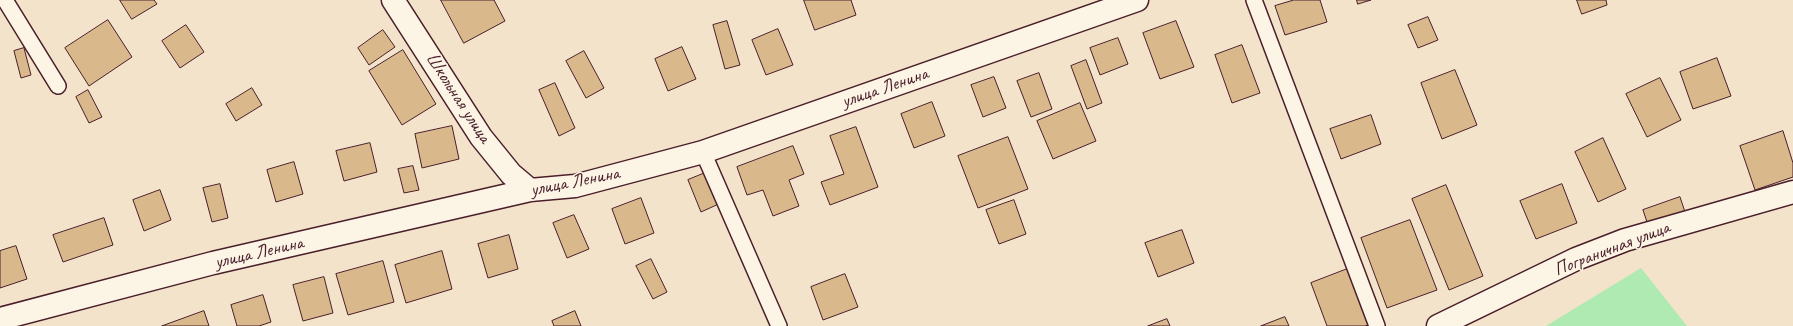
<!DOCTYPE html>
<meta charset="utf-8">
<style>
body{margin:0}
canvas{display:block;background:#f2e3ca}
</style>
<canvas width="1793" height="326"></canvas>
<script>
const ctx = document.querySelector('canvas').getContext('2d');
ctx.lineJoin = 'round';
function fill(path, color) {
  ctx.fillStyle = color;
  ctx.fill(path, 'evenodd');
}
function trace(path, color, width, dash) {
  ctx.strokeStyle = color;
  ctx.lineWidth = width;
  ctx.lineCap = dash ? 'butt' : 'round';
  ctx.setLineDash(dash || []);
  ctx.stroke(path);
}
function label(font, color, halo, rows, align = 'center') {
  ctx.font = font + ' Caveat,sans-serif';
  ctx.lineWidth = 3;
  ctx.setLineDash([]);
  ctx.textBaseline = 'middle';
  ctx.strokeStyle = halo;
  ctx.fillStyle = color;
  for (const [text, x, y, turn = 0] of rows) {
    ctx.save();
    ctx.translate(x, y);
    ctx.rotate((+turn || 0) * Math.PI / 180);
    ctx.textAlign = isNaN(turn) ? turn : align;
    if (halo) ctx.strokeText(text, 0, 0);
    ctx.fillText(text, 0, 0);
    ctx.restore();
  }
}
const green = new Path2D(`
 M1641,268l46,58h-141z`);
const building = new Path2D(`
 M120,0h34l3,4 -25,15z
 M441,0h53l11,21 -41,22z
 M804,0h47l5,15 -41,15z
 M1294,0h26l7,22 -42,13 -10,-29z
 M1357,0h14l-13,4z
 M1577,0h29l1,5 -25,9z
 M1428,17l10,23 -20,8 -10,-23z
 M108,20l24,37 -43,29 -24,-38z
 M727,21l13,44 -15,4 -12,-44z
 M1176,21l18,46 -34,12 -17,-46z
 M186,25l18,27 -24,16 -18,-27z
 M778,29l15,36 -27,10 -14,-35z
 M383,30l12,17 -26,18 -11,-17z
 M1118,38l10,26 -28,11 -10,-27z
 M1242,45l18,48 -28,10 -17,-48z
 M682,47l14,32 -28,12 -13,-32z
 M24,48l7,27 -10,3 -7,-27z
 M403,50l33,54 -34,21 -33,-54z
 M584,51l20,37 -18,10 -20,-37z
 M1717,58l14,38 -38,13 -13,-37z
 M1086,60l16,43 -15,6 -16,-43z
 M1455,70l22,55 -35,14 -21,-56z
 M1039,73l13,36 -21,8 -14,-36z
 M994,77l12,31 -23,9 -12,-32z
 M1660,78l21,42 -34,17 -21,-43z
 M555,83l20,45 -16,8 -20,-46z
 M252,88l10,17 -26,16 -10,-17z
 M88,90l14,27 -13,6 -13,-26z
 M932,102l13,34 -31,12 -13,-34z
 M1080,103l16,38 -43,18 -16,-38z
 M1371,115l10,29 -40,15 -11,-30z
 M452,126l7,33 -37,9 -7,-34z
 M856,127l22,60 -48,18 -9,-23 23,-8 -14,-38z
 M1783,131l10,32v14l-38,13 -15,-44z
 M1008,137l20,52 -50,19 -20,-52z
 M1603,138l23,51 -28,13 -23,-50z
 M370,143l7,29 -33,9 -8,-30z
 M793,146l11,28 -15,6 10,26 -26,10 -10,-26 -16,5 -10,-28z
 M294,162l9,32 -27,8 -9,-32z
 M413,166l6,24 -15,3 -6,-24z
 M710,171l13,31 -22,10 -13,-32z
 M220,184l8,34 -16,4 -9,-34z
 M1562,184l15,39 -41,16 -16,-38z
 M1446,185l37,91 -34,14 -37,-91z
 M160,190l11,30 -27,11 -11,-31z
 M1680,197l5,15 -37,13 -5,-15z
 M641,198l13,35 -29,11 -13,-35z
 M1014,200l12,34 -27,10 -13,-34z
 M574,215l15,34 -22,9 -14,-35z
 M104,218l9,27 -50,17 -10,-27z
 M1410,220l27,70 -50,18 -26,-70z
 M1182,230l12,33 -36,14 -13,-34z
 M509,235l9,34 -30,9 -10,-34z
 M16,246l11,33 -27,9v-37z
 M442,251l10,38 -46,14 -11,-38z
 M651,259l16,33 -14,7 -17,-33z
 M383,261l11,41 -46,13 -12,-41z
 M1350,268l21,56 -6,2h-38l-16,-43z
 M845,274l13,33 -35,13 -12,-33z
 M324,277l9,36 -30,8 -10,-36z
 M263,295l8,27 -12,4h-22l-6,-21z
 M204,311l5,15h-47z
 M575,311l6,15h-27l-2,-5z
 M1285,317l4,9h-28z
 M1167,319l3,7h-22z`);
const service = new Path2D(`
 M5,0l53,86
 M1254,0l123,326
 M703,152l76,174`);
const minor = new Path2D(`
 M393,0l88,137 30,37 19,16
 M0,319l213,-56 317,-73 45,-4 128,-34 434,-152
 M1438,326l138,-67 49,-19 168,-48`);
const streetNames = [
 ["улица Ленина",885,88,-19],
 ["Школьная улица",458,98,57],
 ["улица Ленина",575,182,-11],
 ["Пограничная улица",1612,249,-21],
 ["улица Ленина",259,253,-13]
];
fill(green, '#aeeab1');
fill(building, '#d9b88c');
trace(building, '#4a1f2b', 1);
trace(service, '#4a1f2b', 18);
trace(minor, '#4a1f2b', 25);
trace(service, '#fcf5e5', 15);
trace(minor, '#fcf5e5', 22);
label('19px', '#4a1f2b', '#fcf5e5', streetNames);
</script>
